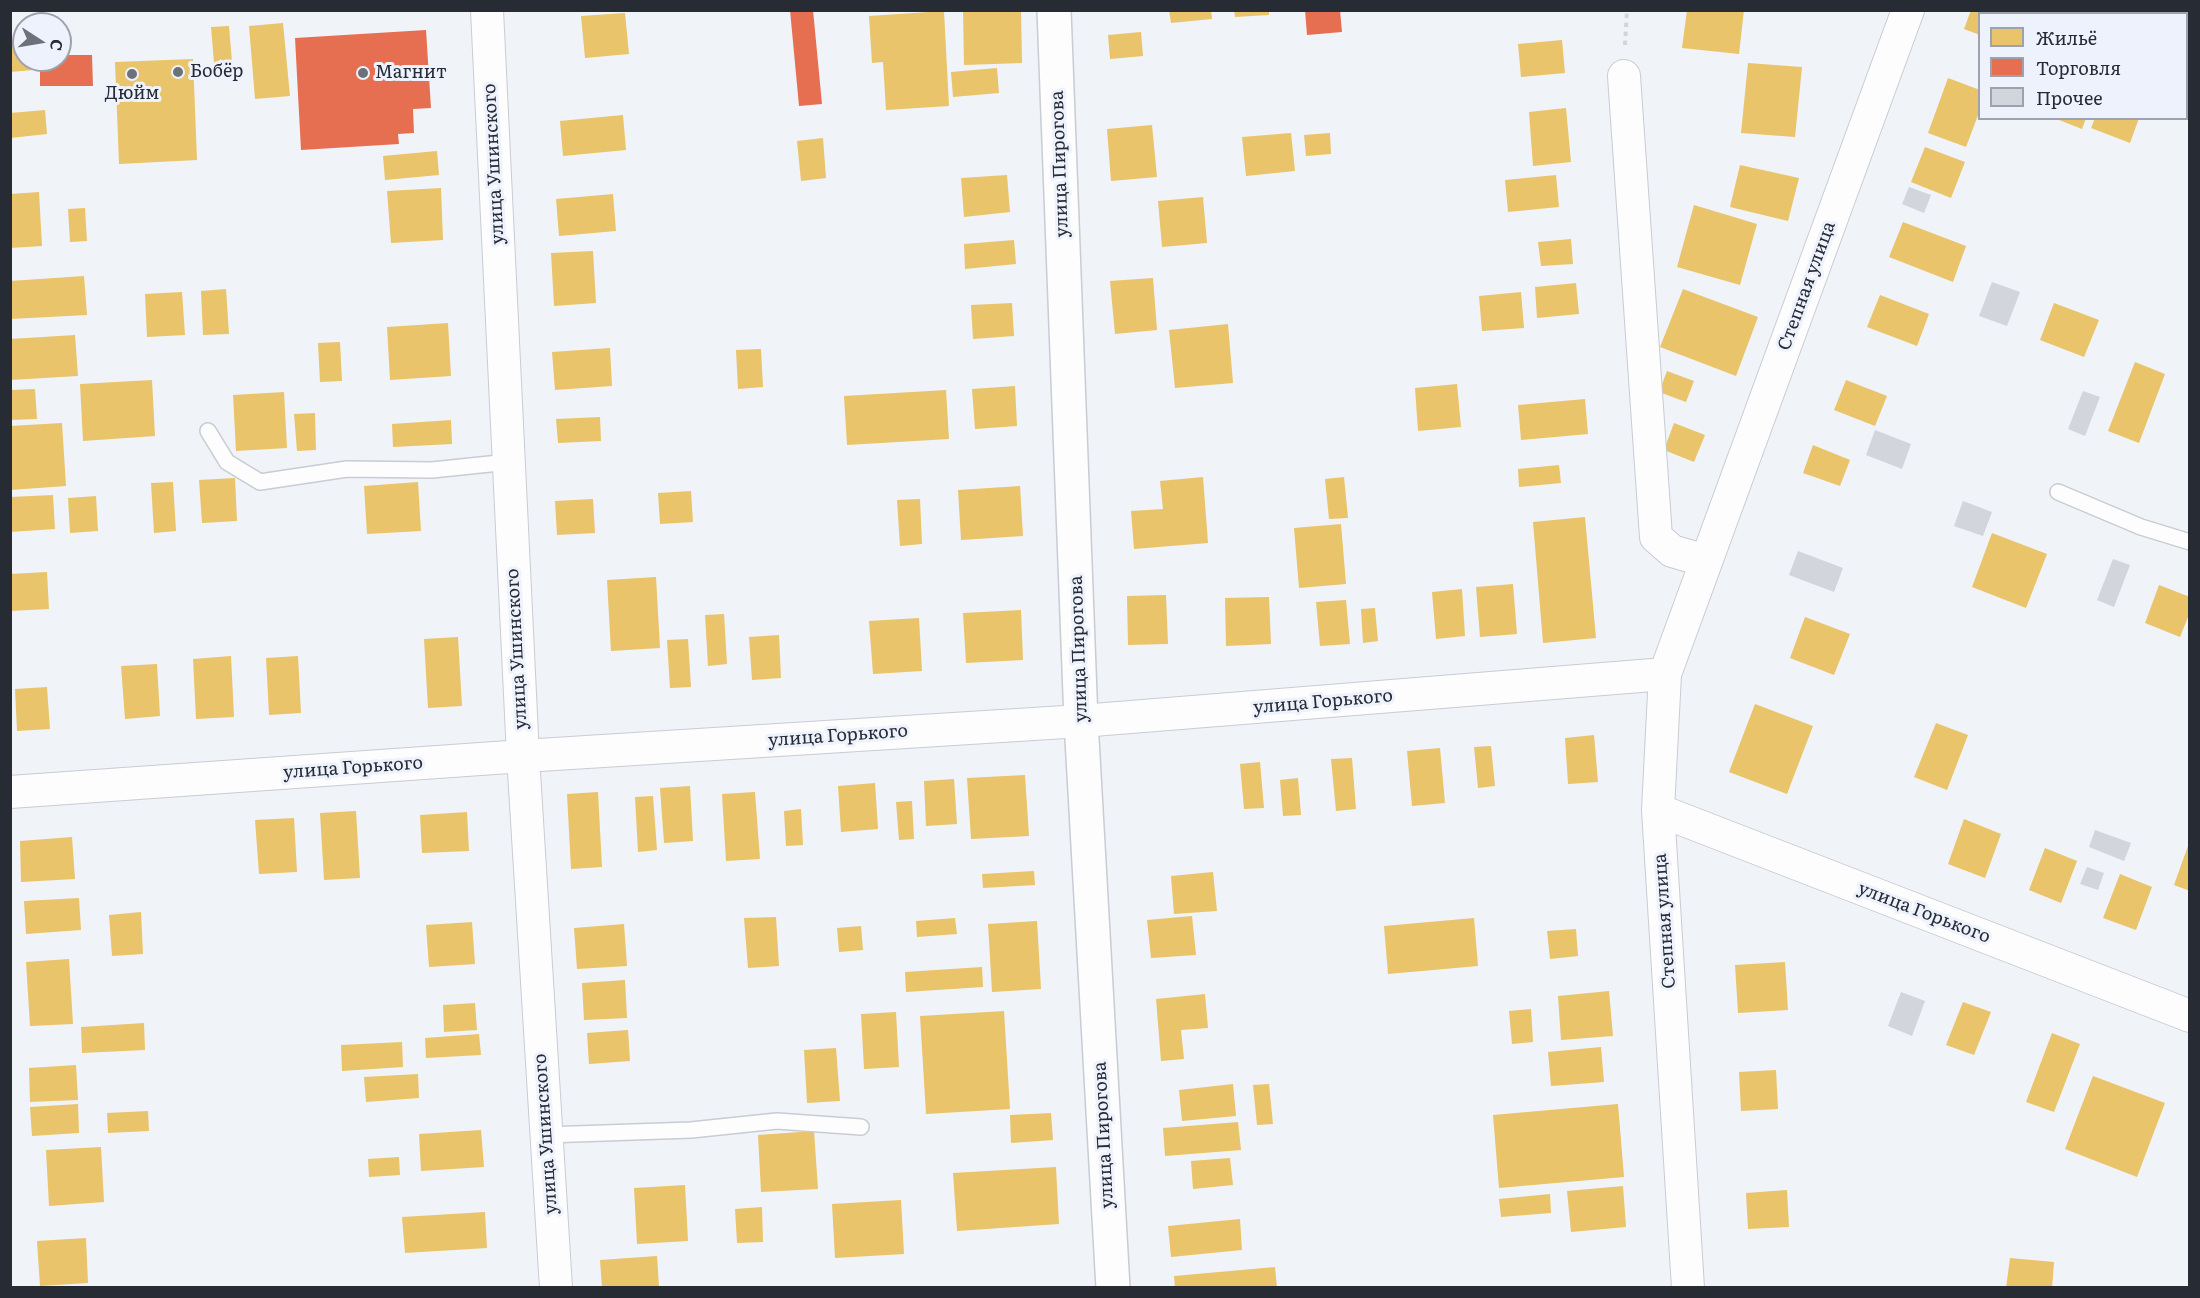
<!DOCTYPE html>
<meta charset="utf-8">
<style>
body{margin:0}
#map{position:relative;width:2200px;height:1298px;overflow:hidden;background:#f0f3f8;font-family:Literata,serif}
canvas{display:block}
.frame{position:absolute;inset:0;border:12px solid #262b34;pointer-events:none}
.legend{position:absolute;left:1978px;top:12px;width:210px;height:108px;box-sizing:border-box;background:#edf2fc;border:2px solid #9da2ac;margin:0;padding:8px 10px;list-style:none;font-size:18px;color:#262b34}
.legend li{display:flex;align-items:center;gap:12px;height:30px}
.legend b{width:30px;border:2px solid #9da2ac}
.north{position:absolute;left:12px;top:12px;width:60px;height:60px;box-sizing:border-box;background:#edf2fc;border:2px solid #9da2ac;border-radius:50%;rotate:102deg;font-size:16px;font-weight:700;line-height:24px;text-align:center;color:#262b34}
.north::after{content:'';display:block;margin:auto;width:21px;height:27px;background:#6d7179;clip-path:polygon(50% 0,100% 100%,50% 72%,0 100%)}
</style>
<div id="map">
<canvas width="2200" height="1298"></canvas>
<div class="frame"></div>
<ul class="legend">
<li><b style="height:16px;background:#e9c46a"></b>Жильё</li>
<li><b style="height:16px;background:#e76f51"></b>Торговля</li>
<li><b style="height:16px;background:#d2d5dc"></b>Прочее</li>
</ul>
<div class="north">С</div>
</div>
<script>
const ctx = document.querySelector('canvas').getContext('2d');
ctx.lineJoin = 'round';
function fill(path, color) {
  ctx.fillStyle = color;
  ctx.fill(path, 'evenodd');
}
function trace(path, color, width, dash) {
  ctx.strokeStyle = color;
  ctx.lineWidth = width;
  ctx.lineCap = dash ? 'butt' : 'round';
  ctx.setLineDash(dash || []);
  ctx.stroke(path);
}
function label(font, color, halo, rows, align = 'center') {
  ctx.font = font + ' Literata,serif';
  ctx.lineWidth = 6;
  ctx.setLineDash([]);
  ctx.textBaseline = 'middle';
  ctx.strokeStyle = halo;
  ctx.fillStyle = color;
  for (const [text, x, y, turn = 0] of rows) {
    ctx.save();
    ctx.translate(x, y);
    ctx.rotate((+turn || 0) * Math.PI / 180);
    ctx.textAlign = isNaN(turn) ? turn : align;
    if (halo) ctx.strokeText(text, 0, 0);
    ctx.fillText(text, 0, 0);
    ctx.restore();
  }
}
const homes = new Path2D(`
 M963,10h58l1,53 -58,2z
 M1169,10h42l1,9 -41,4z
 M1234,10h35v5l-34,2z
 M1687,10h57l-5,44 -57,-6z
 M1971,10h47l-1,4h-37v21l-16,-6z
 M944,11l5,95 -63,4 -3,-48 -11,1 -3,-47z
 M625,13l4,41 -44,4 -4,-42z
 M283,23l7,73 -35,3 -6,-73z
 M229,26l3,36 -18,1 -3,-36z
 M1141,32l2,24 -33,3 -2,-24z
 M24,38v22h9l1,10 -24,2v-33z
 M1562,40l3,33 -44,4 -3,-33z
 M193,59l4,101 -78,4 -4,-102z
 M1748,63l54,4 -7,70 -54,-4z
 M997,68l2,25 -46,4 -2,-25z
 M1948,78l32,12v20l-14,37 -38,-14z
 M1566,108l5,54 -38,4 -4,-54z
 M45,110l2,24 -37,4v-25z
 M623,115l3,35 -63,6 -3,-35z
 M2054,118h32l-4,11z
 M2095,118h44l-9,25 -39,-15z
 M1152,125l5,52 -46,4 -4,-52z
 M1291,133l4,38 -49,5 -4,-39z
 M1330,133l1,21 -25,2 -2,-21z
 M823,138l3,40 -25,3 -4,-40z
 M1925,147l40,15 -14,36 -40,-16z
 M437,151l2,24 -54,5 -2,-24z
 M1740,165l59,13 -11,43 -58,-14z
 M1007,175l3,37 -46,5 -3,-39z
 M1556,175l3,32 -51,5 -3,-32z
 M441,188l2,52 -52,3 -4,-52z
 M39,192l3,54 -32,2v-54z
 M613,194l3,37 -57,5 -3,-37z
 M1203,197l4,46 -45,4 -4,-46z
 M1694,205l63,19 -17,61 -63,-18z
 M85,208l2,33 -17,1 -2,-33z
 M1903,222l63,24 -13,36 -64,-25z
 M1571,239l2,25 -32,2 -3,-24z
 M1014,240l2,24 -51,5 -1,-25z
 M593,251l3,52 -42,3 -3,-53z
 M84,276l3,39 -77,4v-38z
 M1153,278l4,52 -42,4 -5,-53z
 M1576,283l3,31 -42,4 -2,-31z
 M226,289l3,45 -26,1 -2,-44z
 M1683,289l75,28 -22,59 -76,-29z
 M182,292l3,43 -38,2 -2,-43z
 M1521,292l3,36 -42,3 -3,-35z
 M1880,295l49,19 -12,32 -50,-19z
 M1012,303l2,33 -41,3 -2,-34z
 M2054,303l45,17 -15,37 -44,-17z
 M448,323l3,53 -61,4 -3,-53z
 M1228,324l5,59 -58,5 -6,-58z
 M75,335l3,41 -68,4v-41z
 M340,342l2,39 -22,1 -2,-39z
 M610,348l2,38 -57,4 -3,-38z
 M761,349l2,38 -25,2 -2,-39z
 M2135,362l30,12 -26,69 -31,-12z
 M1667,371l27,10 -8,21 -27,-10z
 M152,380l3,56 -72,5 -3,-57z
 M1846,380l41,16 -12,30 -41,-16z
 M1457,384l4,43 -43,4 -3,-43z
 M1015,386l2,40 -42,3 -3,-40z
 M35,389l2,30 -27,1v-30z
 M946,390l3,49 -102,6 -3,-49z
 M284,392l3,56 -51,3 -3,-56z
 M1585,399l3,35 -67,6 -3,-35z
 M315,413l1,37 -19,1 -3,-37z
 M600,417l1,24 -43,2 -2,-24z
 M451,420l1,24 -59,3 -1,-23z
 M62,423l4,63 -56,4v-64z
 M1674,423l31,12 -11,27 -30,-12z
 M1813,445l37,15 -10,26 -37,-13z
 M1559,465l2,18 -42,4 -1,-18z
 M1203,477l5,66 -74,6 -3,-38 32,-2 -3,-28z
 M1344,477l4,41 -19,1 -4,-40z
 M235,478l2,43 -35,2 -3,-43z
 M173,482l3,49 -22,2 -3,-50z
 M418,482l3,49 -54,3 -3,-48z
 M1020,486l3,50 -62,4 -3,-50z
 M691,491l2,31 -33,2 -2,-31z
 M53,495l2,34 -45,3v-35z
 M96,496l2,35 -28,2 -2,-35z
 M593,499l2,34 -38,2 -2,-34z
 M920,499l2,45 -22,2 -3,-46z
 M1585,517l11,121 -53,5 -10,-121z
 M1341,524l5,60 -47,4 -5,-60z
 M1992,533l55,21 -21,54 -54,-21z
 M47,572l2,37 -39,2v-37z
 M656,577l4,71 -49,3 -4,-71z
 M1513,584l4,50 -37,3 -4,-50z
 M2159,585l31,12v15l-10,25 -35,-14z
 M1462,589l3,47 -29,3 -4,-47z
 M1166,595l2,49 -40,1 -1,-49z
 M1269,597l2,47 -45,2 -1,-48z
 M1346,600l4,44 -30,2 -4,-44z
 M1375,608l3,33 -15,2 -2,-34z
 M1021,610l2,50 -57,3 -3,-50z
 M724,614l3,50 -19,2 -3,-51z
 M1805,617l45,17 -16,41 -44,-17z
 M919,618l3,53 -49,3 -4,-53z
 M779,635l2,43 -29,2 -3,-43z
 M458,637l4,69 -34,2 -4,-69z
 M688,639l3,48 -21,1 -3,-48z
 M231,656l3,61 -38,2 -3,-60z
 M298,656l3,57 -32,2 -3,-57z
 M157,664l3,52 -35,3 -4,-53z
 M47,687l3,42 -33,2 -2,-42z
 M1755,704l58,22 -26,68 -58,-22z
 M1936,723l32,12 -21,55 -33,-13z
 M1594,735l4,47 -30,2 -3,-46z
 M1491,746l4,40 -17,2 -4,-41z
 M1440,748l5,55 -33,3 -5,-55z
 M1352,758l4,51 -20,2 -5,-52z
 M1260,762l4,46 -20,1 -4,-45z
 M1025,775l4,61 -58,3 -4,-61z
 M1298,778l3,37 -18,1 -3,-36z
 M954,779l3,45 -31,2 -2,-45z
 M875,783l3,46 -37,3 -3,-46z
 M690,786l3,55 -29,2 -4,-55z
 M598,792l4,75 -31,2 -4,-75z
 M755,792l5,67 -34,2 -4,-67z
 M653,796l4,54 -19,2 -3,-55z
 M912,801l2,38 -15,1 -3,-38z
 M801,809l2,36 -17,1 -2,-35z
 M356,811l4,67 -36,2 -4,-67z
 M467,812l2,39 -47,2 -2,-38z
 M294,818l3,54 -38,2 -4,-54z
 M1964,819l37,15 -16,44 -37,-14z
 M72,837l3,42 -54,3 -1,-41z
 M2189,843h1v48l-16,-6z
 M2045,848l32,13 -16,42 -32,-13z
 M1034,871l1,14 -52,3 -1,-14z
 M1213,872l4,39 -43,3 -3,-38z
 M2120,874l32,13 -16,43 -33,-12z
 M79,898l2,32 -55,4 -2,-33z
 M141,912l2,42 -31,2 -3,-41z
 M1192,916l4,39 -45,3 -4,-38z
 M776,917l3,49 -31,2 -4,-50z
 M955,918l2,16 -40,3 -1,-16z
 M1474,918l4,48 -90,8 -4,-48z
 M1037,921l4,68 -49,3 -4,-68z
 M472,922l3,42 -46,3 -3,-42z
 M624,924l3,42 -50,3 -3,-41z
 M861,926l2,24 -24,2 -2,-24z
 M1576,929l2,27 -28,3 -3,-28z
 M69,959l4,65 -43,2 -4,-64z
 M1785,962l3,48 -50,3 -3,-48z
 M982,967l1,20 -77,5 -1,-20z
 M625,980l2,38 -43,2 -2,-37z
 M1609,991l4,45 -52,4 -3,-44z
 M1205,994l3,34 -27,2 3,29 -23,2 -5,-62z
 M1963,1002l28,10 -17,43 -28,-10z
 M475,1003l2,27 -33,2 -1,-27z
 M1531,1009l2,33 -21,2 -3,-33z
 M1004,1011l6,98 -84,5 -6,-98z
 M896,1012l3,55 -35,2 -3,-55z
 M144,1023l1,27 -63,3 -1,-26z
 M628,1030l2,31 -41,3 -2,-31z
 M2052,1033l28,11 -26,68 -28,-10z
 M479,1034l2,21 -55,3 -1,-20z
 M402,1042l1,25 -61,4 -1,-26z
 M1601,1047l3,35 -53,4 -3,-34z
 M836,1048l4,53 -33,2 -3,-53z
 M76,1065l2,35 -48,2 -1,-34z
 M1776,1070l2,39 -37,2 -2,-39z
 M418,1074l1,24 -53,4 -2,-25z
 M2093,1076l72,27 -28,74 -72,-28z
 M1233,1084l3,32 -54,5 -3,-31z
 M1269,1084l4,40 -16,1 -4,-40z
 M78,1104l1,29 -47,3 -2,-29z
 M1618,1104l6,73 -125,11 -6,-73z
 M148,1111l1,20 -41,2 -1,-20z
 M1051,1113l2,27 -42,3 -1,-28z
 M1238,1122l3,28 -76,6 -2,-28z
 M481,1130l3,37 -63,4 -2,-37z
 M814,1131l4,58 -57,3 -3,-57z
 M101,1147l3,55 -55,4 -3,-56z
 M399,1157l1,18 -31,2 -1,-18z
 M1230,1158l3,27 -40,4 -2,-28z
 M1056,1167l3,57 -102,7 -4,-58z
 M685,1185l3,56 -51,3 -3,-56z
 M1623,1186l3,41 -55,5 -4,-41z
 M1787,1190l2,37 -41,2 -2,-36z
 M1550,1194l1,19 -50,4 -2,-18z
 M901,1200l3,54 -69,4 -3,-54z
 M762,1207l1,35 -26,1 -2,-34z
 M485,1212l2,36 -82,5 -3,-36z
 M1240,1219l2,31 -71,7 -3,-31z
 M86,1238l2,45 -48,3 -3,-45z
 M657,1256l2,30 -57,2 -2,-28z
 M2010,1258l44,4 -2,26h-46z
 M1275,1267l2,21h-102l-1,-12z`);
const shops = new Path2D(`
 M790,10h23l9,94 -23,2z
 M1305,10h35l2,22 -35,3z
 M426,30l5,78 -18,1 1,24 -16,1 1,10 -98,6 -6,-112z
 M60,55h32l1,31h-53v-26h20z`);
const building = new Path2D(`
 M1909,187l22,8 -7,18 -22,-9z
 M1992,282l28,10 -13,34 -28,-10z
 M2083,391l17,6 -15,39 -17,-7z
 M1875,430l36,14 -9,25 -36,-14z
 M1963,501l29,11 -9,24 -29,-10z
 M1798,551l45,17 -9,24 -45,-17z
 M2113,559l17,6 -16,42 -17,-7z
 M2095,830l36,13 -7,18 -35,-14z
 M2087,867l17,6 -6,17 -18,-6z
 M1901,992l24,9 -13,35 -24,-10z`);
const path = new Path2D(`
 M1625,45l2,-35`);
const service = new Path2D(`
 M208,431l19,31 33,20 87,-13 85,1 77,-8
 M2058,492l83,35 49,15
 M546,1135l145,-5 86,-9 84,6`);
const minor = new Path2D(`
 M487,10l36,746 33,532
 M1624,76l32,461 16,14 34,10
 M10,792l513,-36 558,-35 584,-47
 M1658,810l532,206
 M1688,1288l-30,-478 7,-136 243,-664`);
const tertiary = new Path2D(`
 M1054,10l27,711 32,567`);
const markers = [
 [178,72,6,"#6d7179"],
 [363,73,6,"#6d7179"],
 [132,74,6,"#6d7179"]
];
const poiNames = [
 ["Бобёр",190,72],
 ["Магнит",375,73],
 ["Дюйм",132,94,"center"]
];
const streetNames = [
 ["улица Ушинского",494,164,-93],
 ["улица Пирогова",1060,164,-92],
 ["Степная улица",1807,286,-70],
 ["улица Ушинского",517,649,-93],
 ["улица Пирогова",1079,649,-92],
 ["улица Горького",1323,702,-5],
 ["улица Горького",838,736,-4],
 ["улица Горького",353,768,-4],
 ["улица Горького",1924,913,21],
 ["Степная улица",1665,921,-94],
 ["улица Ушинского",546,1134,-94],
 ["улица Пирогова",1104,1135,-93]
];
fill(homes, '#e9c46a');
fill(shops, '#e76f51');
fill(building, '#d2d5dc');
trace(service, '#c8ccd3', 18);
trace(minor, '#c8ccd3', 34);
trace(tertiary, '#c8ccd3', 36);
trace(path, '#d4d5d7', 4, [4.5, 4.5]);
trace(service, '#fdfdfe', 15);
trace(minor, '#fdfdfe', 32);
trace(tertiary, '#fdfdfe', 33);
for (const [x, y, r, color] of markers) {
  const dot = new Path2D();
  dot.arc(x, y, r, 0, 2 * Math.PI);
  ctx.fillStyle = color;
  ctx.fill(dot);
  trace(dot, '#edf2fc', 2);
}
label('18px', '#262b34', '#edf2fc', poiNames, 'left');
label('18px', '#262b34', '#edf2fc', streetNames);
</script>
